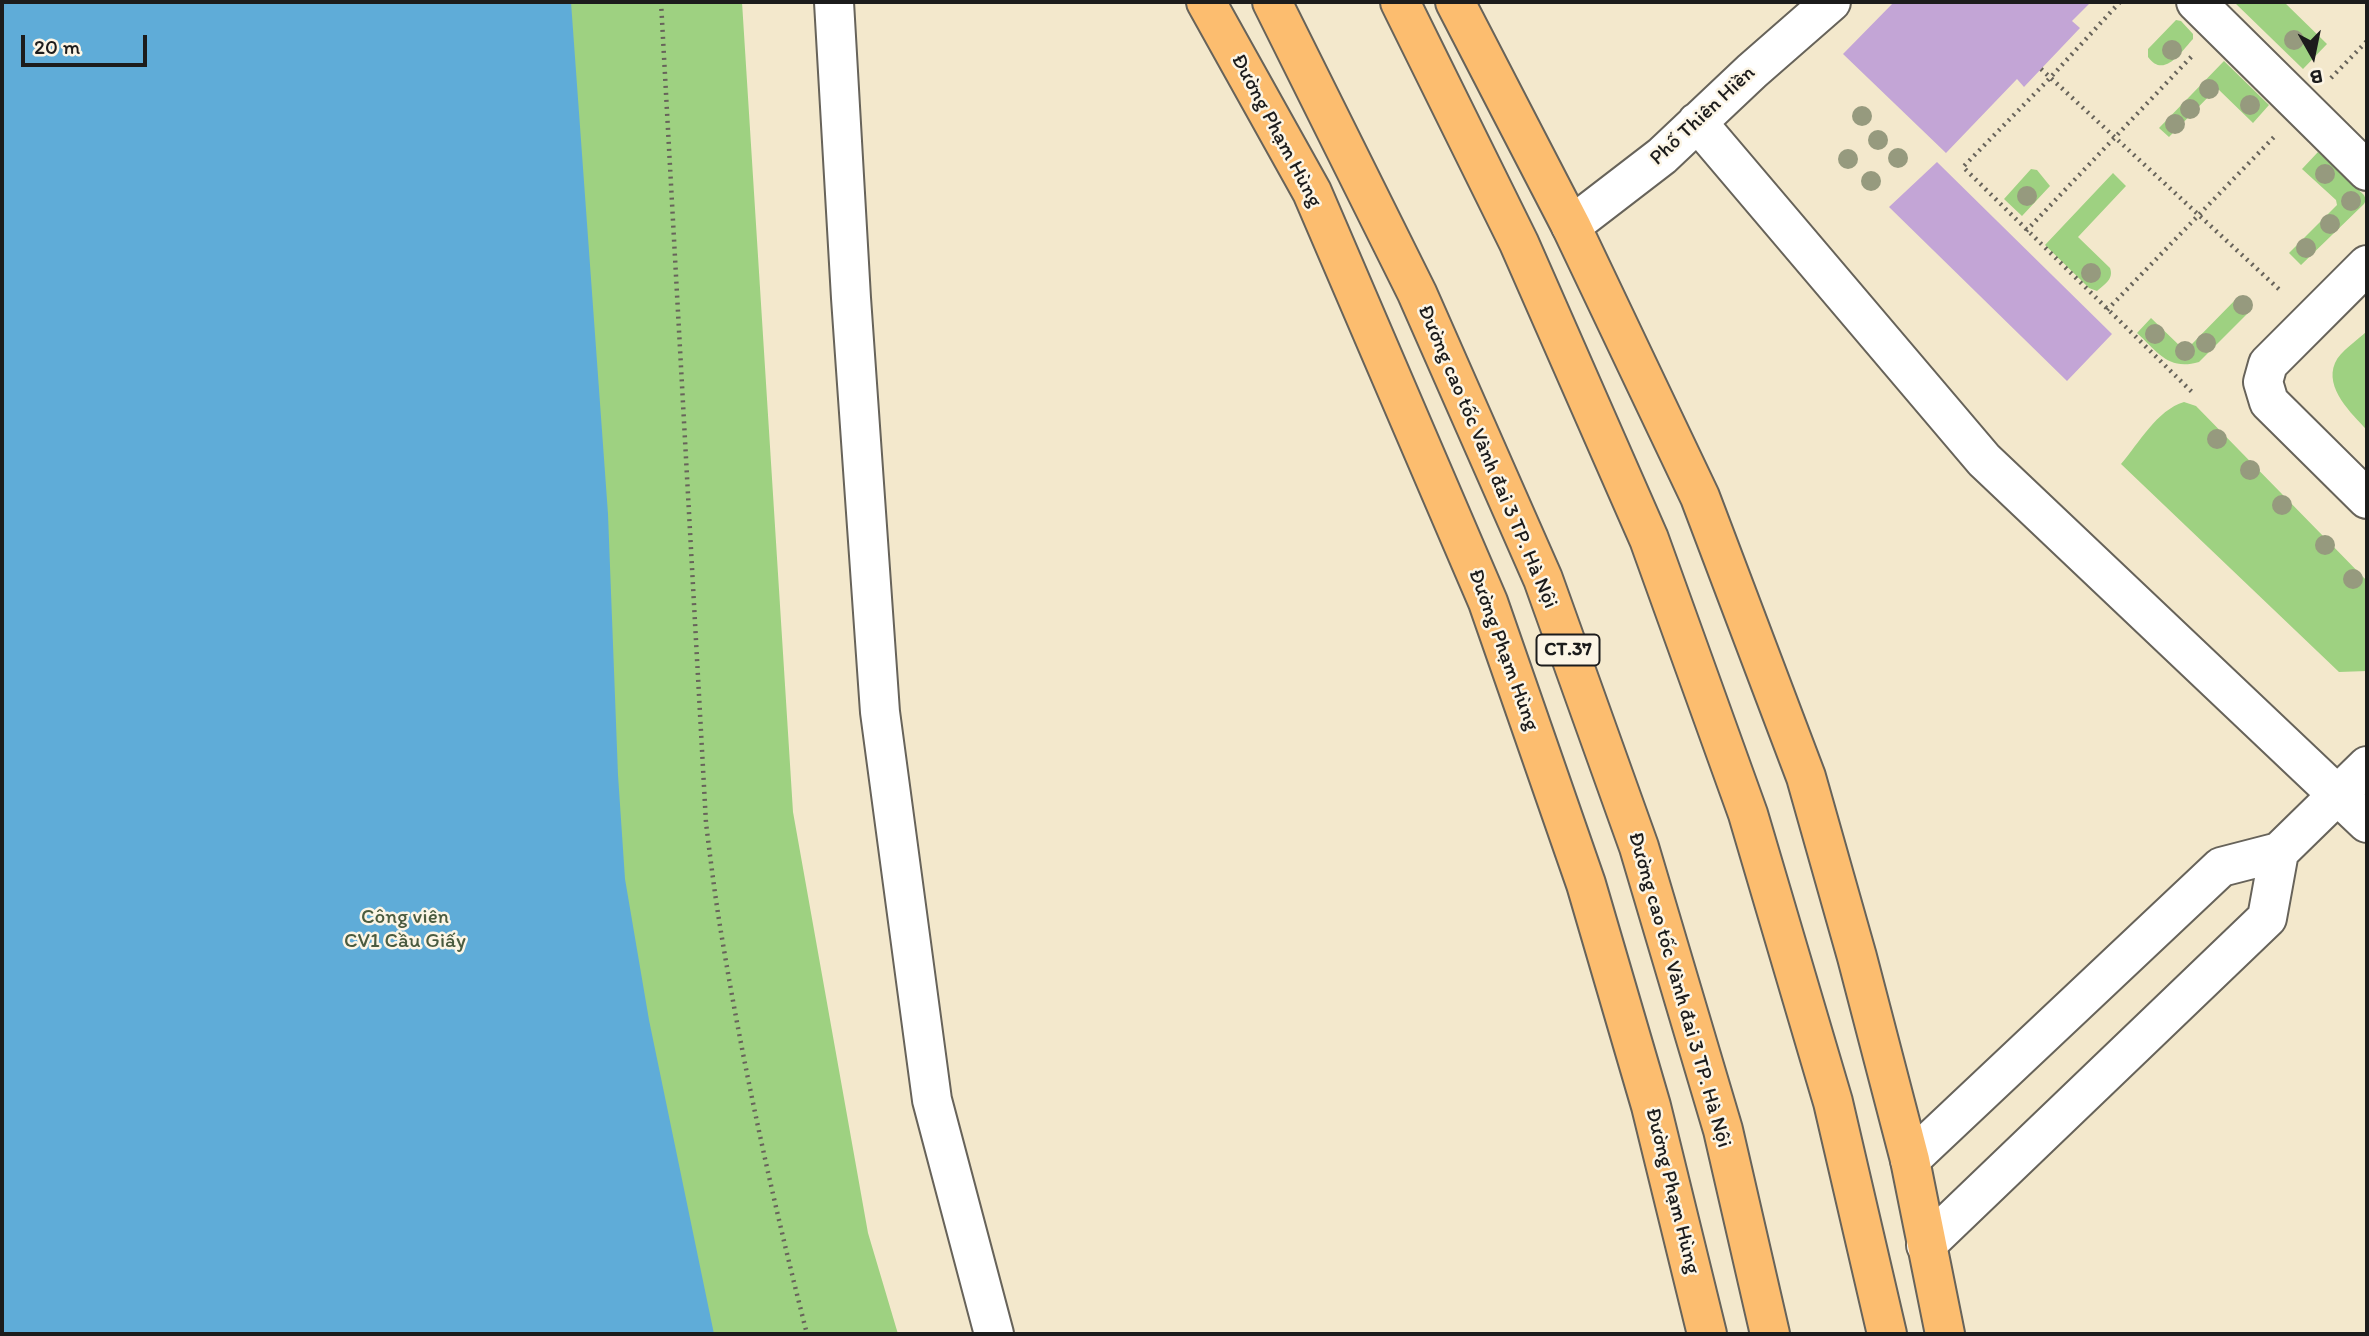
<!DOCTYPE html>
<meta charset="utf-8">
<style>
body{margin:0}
#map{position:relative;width:2369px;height:1336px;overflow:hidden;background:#f3e8cc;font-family:Itim,sans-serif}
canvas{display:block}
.frame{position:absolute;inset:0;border:4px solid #1c1c1c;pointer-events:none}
.north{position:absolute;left:2278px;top:21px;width:70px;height:70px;-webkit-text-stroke:5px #fcf5e5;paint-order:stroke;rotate:171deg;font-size:19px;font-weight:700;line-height:28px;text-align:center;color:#1c1c1c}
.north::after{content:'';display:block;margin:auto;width:24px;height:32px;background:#1c1c1c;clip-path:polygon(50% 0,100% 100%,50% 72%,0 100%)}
.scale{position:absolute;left:21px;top:35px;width:126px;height:32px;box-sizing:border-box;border:4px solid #1c1c1c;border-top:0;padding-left:9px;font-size:21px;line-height:24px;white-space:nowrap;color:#1c1c1c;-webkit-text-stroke:5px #fcf5e5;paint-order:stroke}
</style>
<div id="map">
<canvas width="2369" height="1336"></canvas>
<div class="frame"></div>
<div class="north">B</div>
<div class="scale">20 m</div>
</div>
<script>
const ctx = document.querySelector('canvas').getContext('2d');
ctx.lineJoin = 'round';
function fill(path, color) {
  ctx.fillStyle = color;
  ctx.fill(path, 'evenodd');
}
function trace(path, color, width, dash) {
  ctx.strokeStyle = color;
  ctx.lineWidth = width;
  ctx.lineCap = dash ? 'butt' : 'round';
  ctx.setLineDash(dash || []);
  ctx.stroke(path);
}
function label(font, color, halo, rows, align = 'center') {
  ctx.font = font + ' Itim,sans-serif';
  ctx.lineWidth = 5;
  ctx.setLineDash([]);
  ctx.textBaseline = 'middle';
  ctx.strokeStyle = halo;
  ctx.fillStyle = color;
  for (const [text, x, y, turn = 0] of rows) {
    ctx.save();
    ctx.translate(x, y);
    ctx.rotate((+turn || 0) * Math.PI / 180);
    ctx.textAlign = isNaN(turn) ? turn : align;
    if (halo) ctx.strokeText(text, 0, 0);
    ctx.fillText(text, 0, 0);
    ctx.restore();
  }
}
const green = new Path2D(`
 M2,2h740l51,810 75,421 30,101h-896z
 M2234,2h50l43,42 -24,25z
 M2176,20l5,1 12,13v5c-12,13 -29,40 -45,18v-8z
 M2224,61l45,44 -16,18 -36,-35 -48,49 -10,-9z
 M2318,152l46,43 2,5 -2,4 -63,61 -12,-12 48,-48 -1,-5 -34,-31z
 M2031,169l6,1 13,16 -28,30 -18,-17z
 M2113,173l13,13 -48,51 32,31c4,11 -5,16 -13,23l-8,-3 -44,-43z
 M2239,296l13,13 -53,53c-31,9 -41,-10 -62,-29l14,-15 30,29 9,-1z
 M2367,331v99c-15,-16 -43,-42 -32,-67 5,-12 23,-23 32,-32z
 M2184,402l12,4 171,175v90l-28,1 -218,-208c18,-21 36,-54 63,-62z`);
const water = new Path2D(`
 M2,2h569l37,512 10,261 7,104 24,141 65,314h-712z`);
const building = new Path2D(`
 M1894,2h197l-19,19 8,7 -39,41 -17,18 -7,-8 -71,74 -103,-99z
 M1937,162l175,172 -45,47 -178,-174z`);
const path = new Path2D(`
 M661,2l45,821c5,41 10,81 17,121 22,131 51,261 84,390
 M2120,2l-70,76 -87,89 230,226
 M2041,69l241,223
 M2331,78l36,-37
 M2026,231l166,-175
 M2107,310l167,-173`);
const minor = new Path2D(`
 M834,2l17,296 29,414 52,388 62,234
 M2196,2l171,169
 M1697,122l287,338 383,363
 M1571,226l91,-70 90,-85 79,-69
 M2367,265l-99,99 -5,18 6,20 98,97
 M1910,1160l311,-293 58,-15 88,-86
 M1926,1245l341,-327 12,-66`);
const major = new Path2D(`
 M1206,2l106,190 176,410 98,282 65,222 56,228
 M1455,2l116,224 129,271 106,280 51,180 53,203 35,174`);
const highway = new Path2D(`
 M1272,2l145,291 126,286 96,268 84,283 47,204
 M1400,2l119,241 130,296 99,275 85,288 54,232`);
const trees = [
 [2294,40],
 [2172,50],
 [2209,89],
 [2250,105],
 [2190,109],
 [1862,116],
 [2175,124],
 [1878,140],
 [1898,158],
 [1848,159],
 [2325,174],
 [1871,181],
 [2027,196],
 [2351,201],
 [2330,224],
 [2306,248],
 [2091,273],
 [2243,305],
 [2155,334],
 [2206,343],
 [2185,351],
 [2217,439],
 [2250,470],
 [2282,505],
 [2325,545],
 [2353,579]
];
const shields = [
 [1568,650,63]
];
const shieldNames = [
 ["CT.37",1568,650]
];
const streetNames = [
 ["Phố Thiên Hiền",1703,116,-43],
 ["Đường Phạm Hùng",1276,131,62],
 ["Đường cao tốc Vành đai 3 TP. Hà Nội",1487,457,67],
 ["Đường Phạm Hùng",1503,650,70],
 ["Đường cao tốc Vành đai 3 TP. Hà Nội",1679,990,74],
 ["Đường Phạm Hùng",1672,1191,76]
];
const parkNames = [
 ["Công viên",405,918],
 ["CV1 Cầu Giấy",405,942]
];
fill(green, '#9ed181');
fill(water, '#5facd8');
fill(building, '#c3a5d6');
trace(minor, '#67635a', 42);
trace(major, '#67635a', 42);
trace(highway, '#67635a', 42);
trace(path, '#67635a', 4.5, [2, 5]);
trace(minor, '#fff', 38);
trace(major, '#fcbd6f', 38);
trace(highway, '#fcbd6f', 38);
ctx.fillStyle = '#969a7e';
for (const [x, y] of trees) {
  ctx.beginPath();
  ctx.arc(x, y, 10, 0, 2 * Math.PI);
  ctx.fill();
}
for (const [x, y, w] of shields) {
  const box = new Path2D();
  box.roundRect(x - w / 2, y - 15.5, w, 31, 5);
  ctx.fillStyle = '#fcf5e5';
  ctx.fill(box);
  trace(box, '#1c1c1c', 2);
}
label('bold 19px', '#1c1c1c', null, shieldNames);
label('21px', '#1c1c1c', '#fcf5e5', streetNames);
label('21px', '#4a5b3f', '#fcf5e5', parkNames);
</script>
